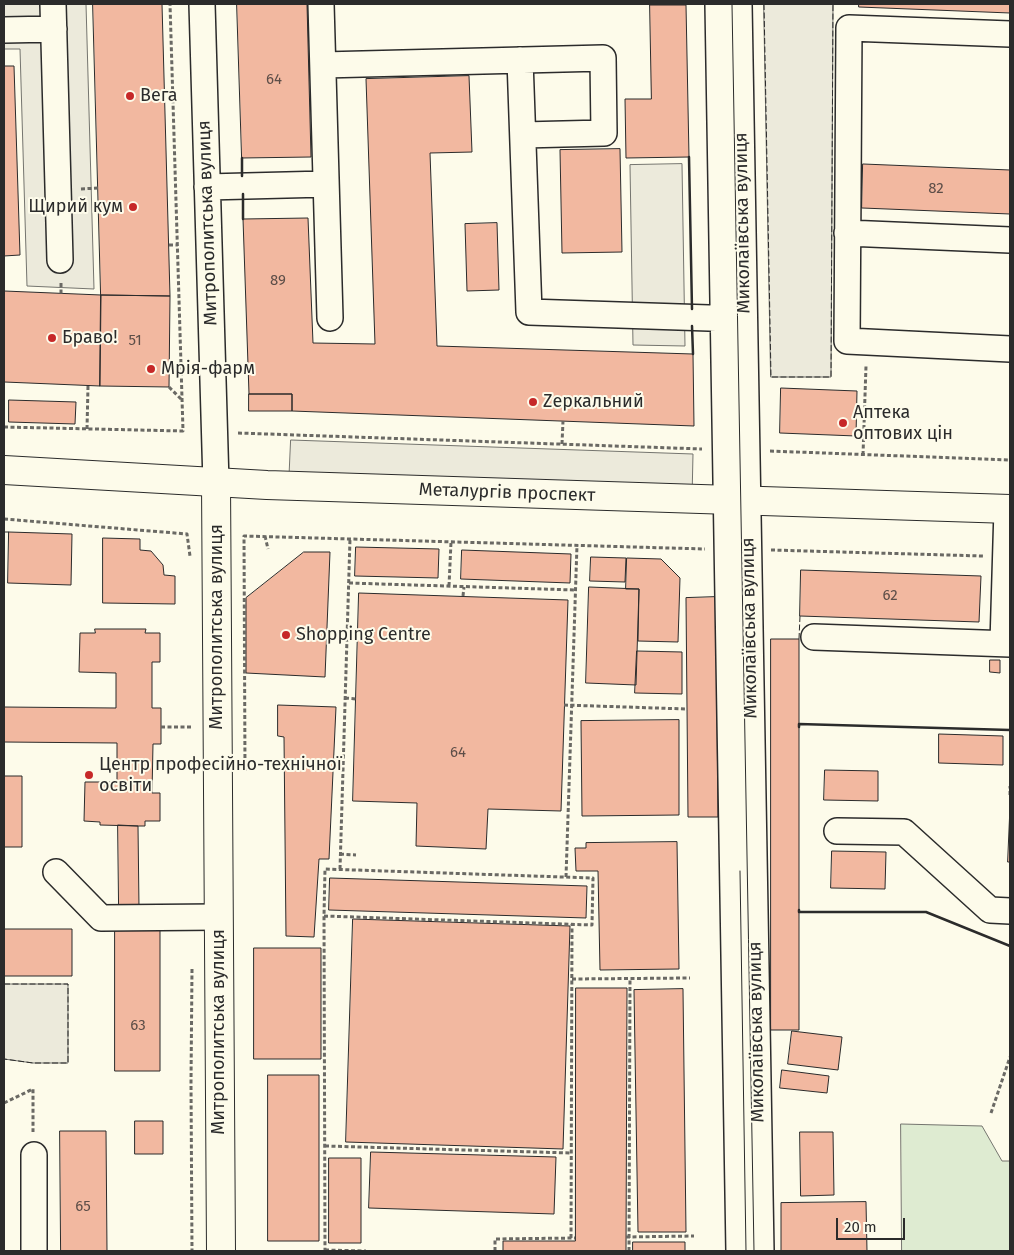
<!DOCTYPE html>
<meta charset="utf-8">
<style>
body{margin:0}
#map{position:relative;width:1014px;height:1255px;overflow:hidden;background:#fdfbea;font-family:"Fira Sans",sans-serif}
canvas{display:block}
.frame{position:absolute;inset:0;border:5px solid #2b2b2b;pointer-events:none}
.scale{position:absolute;left:836px;top:1218px;width:69px;height:22px;box-sizing:border-box;border:2px solid #2b2b2b;border-top:0;padding-left:6px;font-size:15px;line-height:18px;white-space:nowrap;color:#2b2b2b;-webkit-text-stroke:4px #fdfbea;paint-order:stroke}
</style>
<div id="map">
<canvas width="1014" height="1255"></canvas>
<div class="frame"></div>
<div class="scale">20 m</div>
</div>
<script>
const ctx = document.querySelector('canvas').getContext('2d');
ctx.lineJoin = 'round';
function fill(path, color) {
  ctx.fillStyle = color;
  ctx.fill(path, 'evenodd');
}
function trace(path, color, width, dash) {
  ctx.strokeStyle = color;
  ctx.lineWidth = width;
  ctx.lineCap = dash ? 'butt' : 'round';
  ctx.setLineDash(dash || []);
  ctx.stroke(path);
}
function label(font, color, halo, rows, align = 'center') {
  ctx.font = font + ' "Fira Sans",sans-serif';
  ctx.lineWidth = 4;
  ctx.setLineDash([]);
  ctx.textBaseline = 'middle';
  ctx.strokeStyle = halo;
  ctx.fillStyle = color;
  for (const [text, x, y, turn = 0] of rows) {
    ctx.save();
    ctx.translate(x, y);
    ctx.rotate((+turn || 0) * Math.PI / 180);
    ctx.textAlign = isNaN(turn) ? turn : align;
    if (halo) ctx.strokeText(text, 0, 0);
    ctx.fillText(text, 0, 0);
    ctx.restore();
  }
}
const green = new Path2D(`
 M901,1124l81,2 20,35h8v90h-108z`);
const parking = new Path2D(`
 M4,4h82l8,285 -67,-3 -7,-237h-16z
 M764,4h69l-2,373h-60z
 M682,164l3,182 -52,-1 -3,-180z
 M291,440l402,14 -1,45 -403,-14z
 M4,984h64v79h-35l-29,-4z`);
const building = new Path2D(`
 M93,4h69l8,292 -69,-1z
 M237,4h70l4,153 -69,1z
 M859,4h151v9l-151,-6z
 M650,5h36l3,152 -63,1 -1,-59h26z
 M4,66h10l6,189 -16,1z
 M469,76l3,76 -42,1 7,193 256,8 1,72 -402,-15v-17h-43l-6,-175 65,-1 5,125 62,1 -9,-265z
 M620,149l2,103 -60,1 -2,-103z
 M863,164l147,6v44l-148,-6z
 M497,223l2,67 -32,1 -2,-67z
 M4,291l97,4 -1,91 -96,-4z
 M101,295l69,1 -1,91 -69,-1z
 M781,388l76,3 -1,45 -76,-3z
 M249,394h43v17h-43z
 M9,400l67,2 -1,22 -66,-2z
 M9,532l63,2 -1,51 -63,-2z
 M103,538l37,1v11l11,1 12,14 1,10 11,1v28l-72,-1z
 M356,547l83,2 -1,29 -83,-2z
 M462,550l109,4 -1,29 -109,-4z
 M304,552h26l-5,125 -79,-4v-75z
 M591,557l35,1 -1,24 -35,-1z
 M627,558l34,1 19,19 -2,64 -40,-1 1,-52h-13z
 M801,570l180,6 -2,46 -179,-6z
 M589,587l50,2 -3,96 -50,-2z
 M359,593l209,7 -7,211 -73,-2 -2,40 -70,-3 1,-43 -64,-2z
 M716,597l2,220h-30l-2,-219z
 M95,629h51l-1,4h15v29h-8v46h9v36h-8l-1,49h8v28h-15v5h-7l-38,-1v-3l-16,-1 1,-39h32v-39l-113,-1v-35l112,1v-35l-37,-1 1,-39h15z
 M771,639h28v391h-28z
 M637,651l45,1v42l-47,-1z
 M990,660h10v13l-10,-1z
 M278,705l58,2 -7,152h-10l-5,78 -28,-1 -2,-199 -6,-1z
 M679,720v95l-97,1 -1,-95z
 M939,734l64,2v29l-64,-2z
 M825,770l53,1v30l-54,-1z
 M4,776h18v71h-18z
 M1010,807v55h-2z
 M118,825l20,1 1,82h-20z
 M677,842l2,127 -79,1 -2,-99h-22l-1,-23h11v-5z
 M832,851l54,1 -1,37 -54,-1z
 M330,878l257,8 -1,32 -257,-8z
 M353,919l217,7 -7,223 -217,-7z
 M4,929h68v47h-68z
 M115,929h45v142h-45z
 M254,948h67v111h-67z
 M576,988h51l-1,263h-123v-10h72z
 M683,989l3,243h-48l-4,-242z
 M792,1031l50,6 -4,33 -50,-6z
 M782,1070l47,6 -2,17 -47,-5z
 M268,1075h51v166h-51z
 M135,1121h28v33h-28z
 M60,1131h46l1,120h-46z
 M800,1132h33l1,63 -33,1z
 M371,1152l185,5 -2,57 -185,-6z
 M329,1158h32v85h-32z
 M866,1202l1,49h-86v-48z
 M633,1242h52v9h-52z`);
const path = new Path2D(`
 M81,189l17,-1
 M169,245h9
 M61,283v11
 M169,387l12,12
 M4,427l179,4 -13,-427
 M87,429l1,-43
 M238,433l464,16
 M562,444l1,-23
 M770,451l240,9
 M863,455l3,-89
 M4,519l183,15 3,22
 M265,536l3,13
 M771,550l212,6
 M349,583l226,7
 M449,586l2,-44
 M463,596l1,-9
 M345,698l11,1
 M564,705l123,4
 M161,727h31
 M245,771l-1,-235 461,13
 M1010,795v-9
 M340,854l16,1
 M340,869l10,-330
 M566,877l11,-332
 M324,916l268,9 1,-47 -268,-9 -1,47 1,335
 M192,969l-1,114 1,168
 M572,979l118,-1
 M4,1103l29,-14v43
 M991,1113l19,-56
 M325,1146l246,7
 M626,1237l68,-1
 M571,1238l1,-314
 M325,1250l41,1
 M495,1251v-12l80,-1
 M629,1251l1,-273`);
const minor = new Path2D(`
 M53,4l7,256
 M202,4l14,479
 M321,4l9,314
 M718,4l21,1247
 M739,4l22,1247
 M4,30l50,-1
 M1010,34l-161,-6 -2,313 163,8
 M520,60l9,252 210,7
 M323,65l280,-7 1,75 -81,2
 M207,187l119,-3
 M847,233l163,7
 M814,637l196,7
 M1003,643l4,-134
 M837,831l67,1 86,78 20,1
 M56,872l45,46 117,-1
 M34,1155v96`);
const major = new Path2D(`
 M216,483l5,768`);
const highway = new Path2D(`
 M4,470l263,15 743,24`);
const tram = new Path2D(`
 M732,4l22,1247
 M740,871l6,380`);
const fence = new Path2D(`
 M764,4l7,373h60l2,-373
 M4,532h5
 M799,639l1,-23
 M4,984h64v79h-35l-29,-4`);
const wall = new Path2D(`
 M689,157l3,152
 M242,158v18
 M243,194v25
 M692,326l1,28
 M799,727v-3l211,6
 M799,910v2h127l84,34`);
const markers = [
 [130,96,5,"#c62828"],
 [133,207,5,"#c62828"],
 [52,338,5,"#c62828"],
 [151,369,5,"#c62828"],
 [533,402,5,"#c62828"],
 [843,423,5,"#c62828"],
 [286,635,5,"#c62828"],
 [89,775,5,"#c62828"]
];
const numberNames = [
 ["64",274,80],
 ["82",936,189],
 ["89",278,281],
 ["51",135,341],
 ["62",890,596],
 ["64",458,753],
 ["63",138,1026],
 ["65",83,1207]
];
const poiNames = [
 ["Вега",140,96],
 ["Щирий кум",123,207,"right"],
 ["Браво!",62,338],
 ["Мрія-фарм",161,369],
 ["Zеркальний",543,402],
 ["Аптека",853,413],
 ["оптових цін",853,434],
 ["Shopping Centre",296,635],
 ["Центр професійно-технічної",99,765],
 ["освіти",99,786]
];
const streetNames = [
 ["Митрополитська вулиця",208,223,-92],
 ["Миколаївська вулиця",743,223,-91],
 ["Металургів проспект",507,493,2],
 ["Митрополитська вулиця",217,627,-90],
 ["Миколаївська вулиця",750,628,-91],
 ["Митрополитська вулиця",219,1032,-90],
 ["Миколаївська вулиця",757,1032,-91]
];
fill(green, '#deebd1');
trace(green, '#74746e', 1);
fill(parking, '#eceadb');
trace(parking, '#74746e', 1);
fill(building, '#f2b8a0');
trace(building, '#2b2b2b', 1);
trace(minor, '#2b2b2b', 28);
trace(major, '#2b2b2b', 30);
trace(highway, '#2b2b2b', 30);
trace(path, '#6a6964', 3, [4, 2.5]);
trace(minor, '#fdfbea', 25);
trace(major, '#fdfbea', 28);
trace(highway, '#fdfbea', 28);
trace(tram, '#2b2b2b', 1);
trace(fence, '#2b2b2b', 1, [6, 2.5]);
trace(wall, '#2b2b2b', 2.5);
for (const [x, y, r, color] of markers) {
  const dot = new Path2D();
  dot.arc(x, y, r, 0, 2 * Math.PI);
  ctx.fillStyle = color;
  ctx.fill(dot);
  trace(dot, '#fdfbea', 2);
}
label('15px', '#5d4e48', null, numberNames);
label('18px', '#2b2b2b', '#fdfbea', poiNames, 'left');
label('18px', '#2b2b2b', '#fdfbea', streetNames);
</script>
